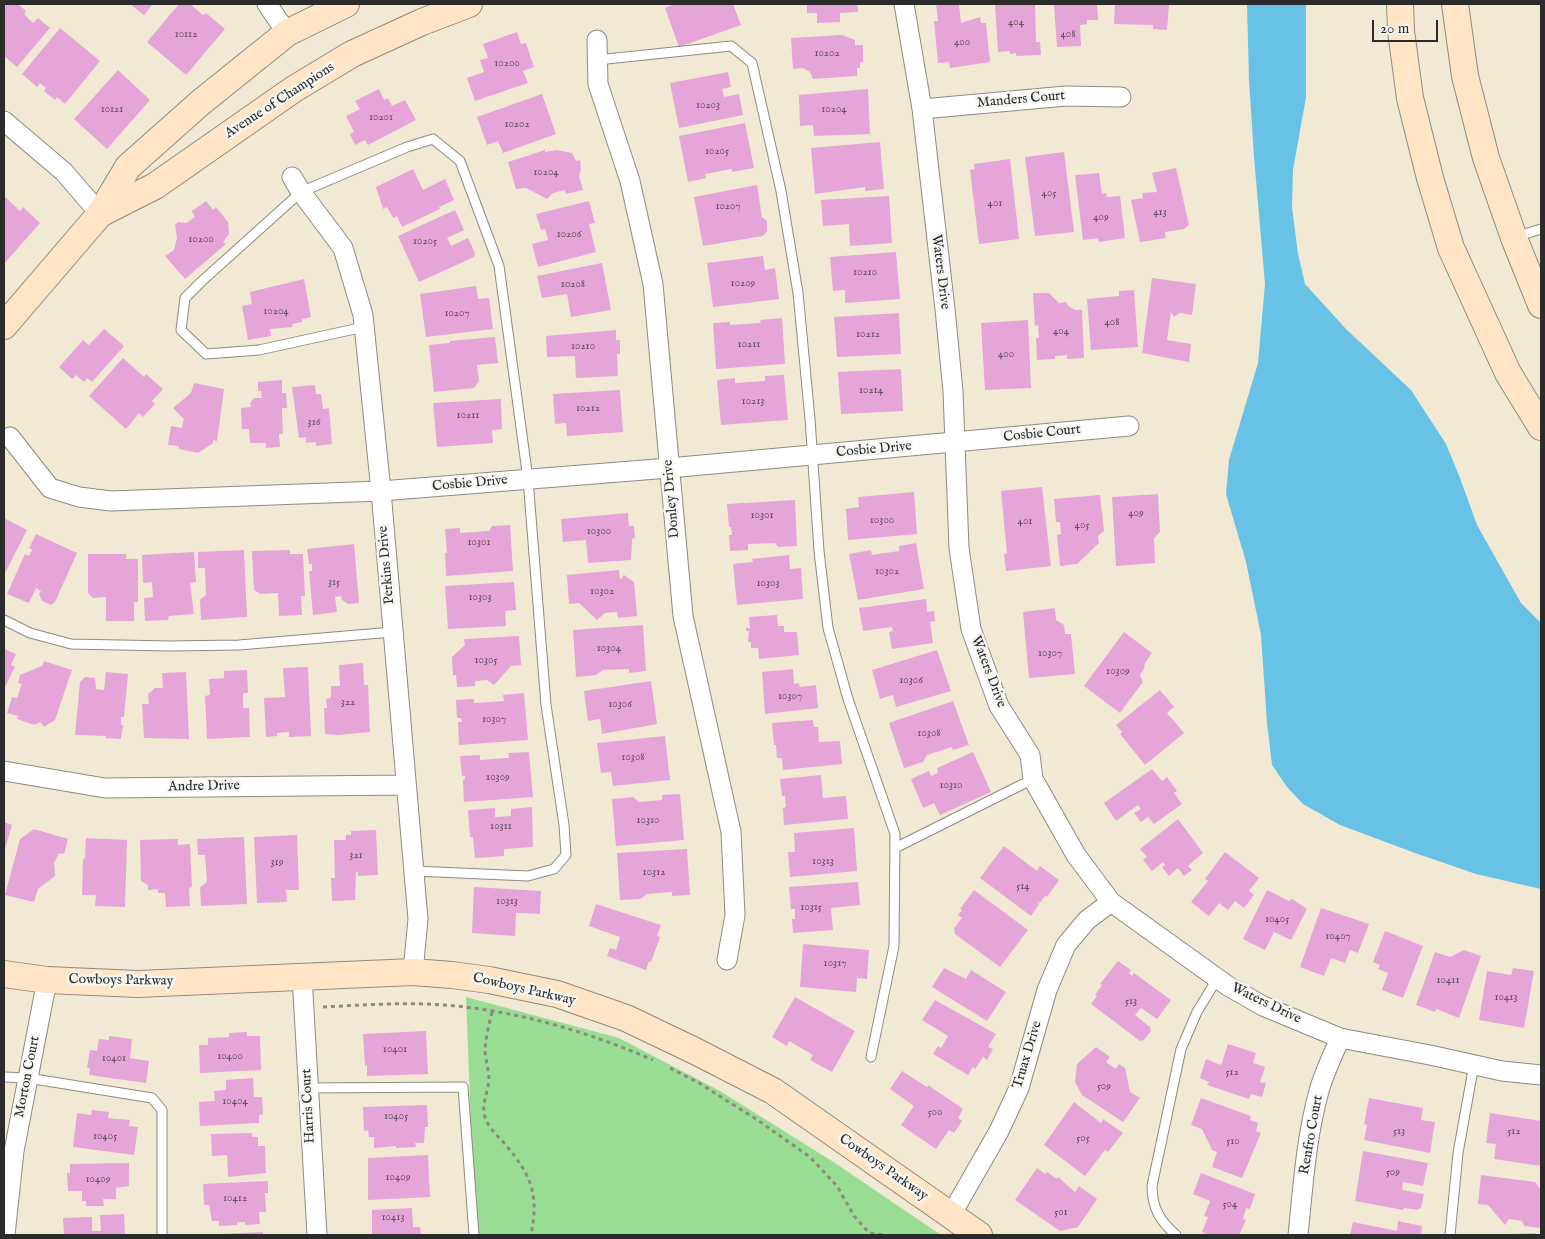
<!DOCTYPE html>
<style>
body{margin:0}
#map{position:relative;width:1545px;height:1239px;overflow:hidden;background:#f2e9d5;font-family:"IM FELL English",serif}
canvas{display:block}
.frame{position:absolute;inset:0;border:5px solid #2b2b2b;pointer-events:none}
.scale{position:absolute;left:1372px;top:20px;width:66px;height:22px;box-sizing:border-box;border:2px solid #2b2b2b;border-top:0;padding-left:6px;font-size:15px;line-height:18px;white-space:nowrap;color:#2b2b2b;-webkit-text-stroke:4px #f6f6f2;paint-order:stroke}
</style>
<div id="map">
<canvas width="1545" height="1239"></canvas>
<div class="frame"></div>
<div class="scale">20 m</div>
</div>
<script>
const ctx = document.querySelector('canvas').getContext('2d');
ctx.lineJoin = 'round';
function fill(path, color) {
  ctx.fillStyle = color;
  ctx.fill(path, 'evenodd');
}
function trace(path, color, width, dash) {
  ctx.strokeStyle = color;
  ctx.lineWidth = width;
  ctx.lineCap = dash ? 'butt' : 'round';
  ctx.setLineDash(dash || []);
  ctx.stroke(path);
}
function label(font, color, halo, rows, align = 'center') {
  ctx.font = font + ' "IM FELL English",serif';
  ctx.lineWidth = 5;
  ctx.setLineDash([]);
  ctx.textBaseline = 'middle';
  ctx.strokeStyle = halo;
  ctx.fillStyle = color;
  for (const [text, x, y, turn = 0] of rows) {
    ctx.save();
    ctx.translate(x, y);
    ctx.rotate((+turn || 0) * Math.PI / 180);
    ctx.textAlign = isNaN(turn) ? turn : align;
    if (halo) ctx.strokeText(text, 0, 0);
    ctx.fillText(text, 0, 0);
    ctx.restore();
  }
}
const green = new Path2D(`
 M466,997l153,41 101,53 115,72 106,72h-464l-2,-6z`);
const water = new Path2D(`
 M1247,4h59v93l-13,73 -1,37 6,47 7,30 41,45 65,61 35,54 14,34 17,47 44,78 20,20v266l-65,-15 -61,-21 -75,-28 -37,-21 -16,-17 -15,-22 -5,-42 -6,-88 -15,-73 -20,-68 3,-34 29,-97 7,-79 -11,-127 -5,-77z`);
const building = new Path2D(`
 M4,4h14l8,7 -2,3 9,9 5,-5 12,10 -33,39 -13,-11z
 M130,4h23l-9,11z
 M179,4h11l13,11 3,-2 19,16 -39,46 -39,-33z
 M675,4h58l8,21 -62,22 -14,-39z
 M807,4h50l1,8 -18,1v9l-23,1v-10h-10z
 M936,4h23l2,19 19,-6 1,6h5l4,39 -40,6 -1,-6 -11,1 -4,-42h4z
 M995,4h40l1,38h4l1,13 -25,1v-3l-6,1v-3l-12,1z
 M1054,4h43l1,16h-11v4l-7,1 1,21 -24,1z
 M1115,4h54l-2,26 -14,-1v-4l-39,-1z
 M60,28l40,33 -35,43 -8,-7 -2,3 -11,-9 2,-3 -6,-5 -3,4 -15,-13z
 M517,32l4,12 5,-1 8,24 -11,4 5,12 -53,18 -8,-23 17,-6 -4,-12 8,-2 -5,-14z
 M842,35l13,5v5h8v17l-3,1v5h-3v8l-44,3 -3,-7 -7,-4 -10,1 -2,-31z
 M118,70l32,30 -43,49 -33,-30z
 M728,72l3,15 -9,2 2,8 15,-3 4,21 -64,13 -9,-45z
 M379,89l5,11 4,-2 4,8 13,-6 11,20 -48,25 -3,-5 -10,5 -5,-11 4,-2 -8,-16 14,-7 -5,-8z
 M868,89l2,45 -56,2 -1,-11 -13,1 -1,-31z
 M542,94l14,40 -53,19 -5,-12 -11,4 -10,-28z
 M745,123l9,45 -22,4v-3l-27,5 1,4 -18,4 -9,-46z
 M880,142l4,47 -19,2v-4l-50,7 -4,-46z
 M545,150v2l12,-2 15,3 4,8 4,-1 1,10 -2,6 4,14 -17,4 -1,-4 -12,3 -6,6 -21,-11 -10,1 -8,-27z
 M1064,152l10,80 -39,4 -10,-79z
 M1010,159l9,80 -40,5 -9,-74 5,-1 -1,-5z
 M1176,168l13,57 -5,4 -19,3 1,6 -26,4 -9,-42 12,-2 -1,-5 15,-1 -5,-19z
 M413,169l10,21 22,-11 9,21 -15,7 1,2 -38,18 -5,-11 -4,2 -6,-11 -4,2 -7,-22z
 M1099,173l3,21 4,-1 1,4 13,-1 5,42 -26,4 -1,-4 -15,2 -8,-65z
 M757,185l5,32 5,4v10l-4,5 -60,10 -9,-49z
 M889,196l3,47 -42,3 -1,-22 -26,2 -2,-26z
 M5,197l15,14 3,-4 17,16 -36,41z
 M206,201l7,9 3,-3 12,15 1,12 -6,8 3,2 -41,35 -20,-23 9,-6 3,-12 -2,-13 3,-3 8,1 9,-6 -3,-6z
 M589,201l6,22 -6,1 7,28 -58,15 -6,-23 16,-4 -3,-11 -4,1 -5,-16z
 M455,210l9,20 -17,8 4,8 17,-8 7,15 -1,4 -55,25 -21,-46z
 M896,252l4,47 -55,4v-13l-12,1 -3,-34z
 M763,256l2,14 10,-2 4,31 -66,8 -6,-44z
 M602,263l9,47 -40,7 -4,-23 -25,4 -5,-22z
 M1152,278l44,6 -4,31 -12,-2 -6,4 -3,-5 -4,28 24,4 -2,18 -47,-9z
 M304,279l7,38 -9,2v3l-10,2 1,3 -23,2 1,7 -23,4 -6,-34 10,-2 -2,-12z
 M476,286l2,13 11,-1 4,31 -67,8 -6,-43z
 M1134,290l4,57 -47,3 -4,-51 32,-3v-5z
 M1033,293h16l10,10 7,-1 2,4 7,4h7l2,48 -17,1v-4l-12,1v3l-18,1 -1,-22h3l-1,-13 -3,1z
 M899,313l2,41 -64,3 -3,-40z
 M782,318l3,46 -69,5 -3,-46 17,-1v3l31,-2 -1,-3z
 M1028,320l3,68 -46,2 -4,-67z
 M104,329l20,17 -32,36 -5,-4 -3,4 -8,-7 -4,4 -13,-12 24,-27 6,5z
 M616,330v10h4v14h-3l1,22 -42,2 -1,-22 -28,1 -1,-21z
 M495,337l3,26 -21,2 2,16 -5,7 -40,4 -5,-47 21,-2v-2z
 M123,358l21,19 2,-3 17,15 -11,12 3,3 -12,13 -4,-4 -13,16 -37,-33z
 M901,369l2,42 -62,3 -3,-42z
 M784,375l4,45 -67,5 -4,-45 18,-2v5l30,-2v-5z
 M282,380v13h4l1,15h-5l1,26h-4l1,13 -14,1v-5h-16l-1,-14h-7l-1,-21 10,-1 -1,-4 4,-5h8l-1,-7h-3v-9z
 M194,383l30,6 -7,52 -4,-1v3l-15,10 -19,-4v-3l-11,-1 3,-19 11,2 2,-9 -11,-11 18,-15z
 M315,385l1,9h5l2,15 6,-1 3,36 -16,2v-4l-10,1v-6l-7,1 -7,-51z
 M620,390l3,42 -56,4 -1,-13 -11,1 -2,-30z
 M501,399l1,30 -10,1 1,13 -56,4 -4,-44z
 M1042,487l9,79 -45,5 -2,-17 3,-1 -6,-62z
 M914,492l3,42 -69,6 -2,-31 13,-2 -1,-10z
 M1158,494l2,38 -6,6 1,25 -39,3 -4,-69z
 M1100,495l4,36 -6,5 1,7 -22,21 -17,2 -3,-31 4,-1 -1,-12h-4l-2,-23z
 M795,500l2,46 -19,1 -3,-4 -27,1v6l-18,1 -1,-16h3l-1,-8h-2l-2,-23z
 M628,513l1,13h5l1,12 -3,1 -1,21 -43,3 -2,-23 -23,2 -2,-23z
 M4,518l23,12 -23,45z
 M510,525l3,46 -67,5 -1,-23h2l-2,-24 15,-1v5l29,-2 3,-5z
 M36,534l41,19 -22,49 -4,3 -9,-4 -3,-7 2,-3 -5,-3 -7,15 -22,-9 18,-40 4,2 3,-6 -3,-2z
 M916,543l8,46 -66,11 -9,-46 22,-4 1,5 27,-4v-5z
 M354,544l5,59 -11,1 -6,-4 -1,-4 -6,1 2,15 -24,3 -4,-44h3v-7h-3l-2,-15z
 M244,550l3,67 -46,3 -1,-20 6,-5 -1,-27h-7v-16z
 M290,550v4h13l2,42h-4l1,19 -23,1 -1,-23 -18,1 -6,-4 -2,-39z
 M194,552l2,30 -6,1 4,31 -25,2 -1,4 -23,1 -1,-23 9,-1 -1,-15 -9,1 -1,-28z
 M88,554h38v5h12v43h-4v19h-28v-24l-13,1 -5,-5z
 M789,555l1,14 11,-1 2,31 -66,6 -4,-41 20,-2 -1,-3z
 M619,570l1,10 4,-5 10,7 3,34 -19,2 -1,-6 -12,1 -8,7 -18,-17 -10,1 -2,-29z
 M514,582l2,28 -11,1 1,15 -58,3 -3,-43z
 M926,599l1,13 7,-1 1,10 -5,1 3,21 -41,6 -3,-17 4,-1 -1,-4 -29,4 -4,-23z
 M1055,608l1,12 8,5 1,9h6l4,40 -46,4 -6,-66z
 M777,615l1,11h6v6h13l2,23 -40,4 -1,-11h-7v-6h-3l1,-11h-3v-3h4l-1,-11z
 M643,625l3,46 -17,2v-4l-26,1 -7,5 -20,2 -3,-47z
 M1124,632l28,21 -7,10 -1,6 -4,6 3,7 -23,31 -36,-27z
 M519,636l2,29 -10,1 -17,19 -7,-5 -12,1v5l-18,1 -1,-12h-3l-1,-18 13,-12 -1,-6z
 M4,649l12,5 -5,11 4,2 -11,22z
 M937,650l14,41 -55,16 -3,-12 -13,4 -8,-29z
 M44,661l28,9 -17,50 -11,7 -4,-5 -6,3 -17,-6 1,-3 -11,-3 5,-16 5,1 5,-14 -4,-1 2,-8 22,-9z
 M363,663l1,22h4l2,47 -33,3 -12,-1 -1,-26h3l-1,-9 5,-1v-12h9l-1,-21z
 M308,667l3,69 -22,1v-5l-12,1v3l-11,1 -2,-39 21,-1 -2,-29z
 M793,669l1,15 5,-1 1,4 16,-2 2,23 -53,6 -3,-42z
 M247,670l1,23h-5v15h6l1,29 -43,2 -2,-43 5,-1 -1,-16 15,-1v-7z
 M106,672l22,2 -4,43h-3v8h2l-2,14 -16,-1 1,-2 -31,-1 5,-53 5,-5 10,1 1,11 8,1z
 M186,672l3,67 -45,-1 -2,-34h7l-1,-10 7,-6h8l-1,-15z
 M651,681l6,43 -55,10 -2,-15 -12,2 -4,-30z
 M1160,690l14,17 -7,6 17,20 -39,32 -25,-31 2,-2 -6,-7z
 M524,693l4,47 -69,5 -1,-23h4l-1,-4h-4l-1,-18 18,-1v4l30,-2 -1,-6z
 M953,701l16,44 -16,5 -1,-3 -25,8 -4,7 -19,6 -15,-45z
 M813,720l1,7h4l1,15 21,-1 2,23 -59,6 -1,-12h-5l-1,-13h-2l-2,-22z
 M665,736l5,44 -57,6 -2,-14 -10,1 -4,-30z
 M529,752l4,45 -69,5 -1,-22 2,-1v-3h-3l-2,-20 20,-1v5l29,-2 -1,-5z
 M973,752l18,40 -51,23 -6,-12 -11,5 -12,-29 18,-8 2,5 7,-3 -1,-5z
 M1152,769l10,12 5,-4 10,14 -3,2 8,11 -28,20 -6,-7 -7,5 -7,-9 7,-4 -3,-4 -22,16 -12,-18z
 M821,775l2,23 23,-2 2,23 -64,6 -1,-17 3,-1 -1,-11h-3l-2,-17z
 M680,794l4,46 -68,6 -4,-47 21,-2 6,5 23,-2v-5z
 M532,807l1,40 -29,2v7l-29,2 -2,-21h-3l-2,-27 27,-2v9l16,-1v-7z
 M1178,819l25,34 -15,13 4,4 -8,6 -6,-8 -9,8 -7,-9 3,-2 -2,-3 -11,9 -9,-11 4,-3 -7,-8z
 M4,822l8,3 -8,27z
 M854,828l3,43 -67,6 -2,-25h7l-1,-19z
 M34,829l34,10 -4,15 -5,-1 -5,10 1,13 -17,13 -4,13 -29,-7 15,-56z
 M376,830l2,45 -20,1v-4h-2l-1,28 -23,1 -1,-23h4l-1,-38h12v-5h5v-4z
 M297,835l2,55h-13l1,12 -30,1 -3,-66z
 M244,837l3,67 -46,2 -1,-19 7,-5 -2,-27h-7l-1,-16z
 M86,838l41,2 -2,67 -30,-1 1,-11h-14l1,-37 2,1z
 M178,839v6l12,-1 2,43 -3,1 1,18 -24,1 -1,-14h-7v-4l-10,1v-5l-7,-4 -1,-41z
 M1004,846l33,25 3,-5 19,14 -12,17 -4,-3 2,2 -5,7 -3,-2 2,3 -8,12 -51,-38z
 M687,849l3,46 -18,1v-4l-25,2 -7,5 -20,1 -3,-47z
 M1225,852l34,26 -10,13 5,4 -10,13 -9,-7 -7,9 -9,-7 -10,13 -18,-14 17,-21 -3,-2z
 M858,882l2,23 -29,3 2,22 -40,3 -1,-14h3v-10h-4l-2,-22z
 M474,887l67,4 -1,23 -24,-1 -1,23 -43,-3z
 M974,890l54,40 -28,37 -45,-33 -1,-6 8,-10 -4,-3 4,-5 -2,-1z
 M1267,890l22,11 3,-2 15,10 -16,31 -17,-8 -9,18 -22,-11z
 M596,904l65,21 -4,11 3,1 -9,25 -2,-1 -3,9 -39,-14 3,-8 6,2 4,-13 -31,-11z
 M1321,908l48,16 -11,29 -8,-3 -5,13 -14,-5 -7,18 -24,-9z
 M1385,931l38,15 -20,52 -21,-8 6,-17 -10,-4 2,-4 -7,-3z
 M803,944l66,6 -2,29 -10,-1 -1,14 -56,-5z
 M1464,950l17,6 -22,62 -23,-9 -1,3 -19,-7 19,-53 15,5z
 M1118,961l13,9 -2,3 3,3 2,-3 37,27 -14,19 -16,-11 -6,7 15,12 1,4 -7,9 -4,1 -49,-37 6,-8 -2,-1 7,-10 -2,-1z
 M944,968l22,11 5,-9 35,22 -19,29 -55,-34z
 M1513,968l21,3 -10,57 -45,-8 8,-49 24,4z
 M795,997l60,34 -23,41 -22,-12 3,-5 -24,-14 -2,5 -15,-9z
 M935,1000l61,34 -8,13 5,2 -6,11 -4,-3 -8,12 -2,-2 -5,8 -35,-21 5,-8 3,2 7,-12 -26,-16z
 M426,1031l2,43 -61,2v-11l-2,1 -2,-32z
 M247,1032v4h13l1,34 -61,3 -1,-28h9v-7l21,-1v-4z
 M109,1036l23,3 -2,19 19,3 -3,22 -57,-8 1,-7h-3l3,-18 7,1 2,-12 10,1z
 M1228,1044l28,9 -3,10 12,4 -5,15 6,1 -4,14 -11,-3 -2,5 -42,-14 2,-3 -9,-4 6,-19 15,6z
 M1096,1047l14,10 -4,5 10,7 3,-5 6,4 5,24 10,6 -17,24 -41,-27 -7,-13 2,-18z
 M902,1071l25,16 1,-2 35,24 -5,9 4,3 -8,12 -5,-3 -13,19 -35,-24 13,-19 -24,-17z
 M253,1078l1,19h8l1,17 -4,1v8l-59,3 -1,-24 16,-1 -1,-10 12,-1v-10z
 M1201,1098l50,18 -1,4 8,3 -2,8 5,2 -19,45 -30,-11 5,-15 -5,-2 -10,-21 -11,-4z
 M1369,1098l54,10 -2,12 14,2 -5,31 -66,-13 3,-15 -3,-1z
 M1074,1102l27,21 2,-4 20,14 -15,19 -3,-2 -20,26 -41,-31z
 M427,1105l1,22h-3l-1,16h-9l1,4 -20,1v-2l-22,2v-11h-5l-1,-7 -4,1 -1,-24z
 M92,1110l17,2 -1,6 22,2 -1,6 9,1 -4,28 -61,-8 4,-34 14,2z
 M1490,1113l51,8v45l-47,-7 2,-15 -10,-1z
 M252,1133v4h6v9h7l1,27 -38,4 -1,-22 -15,1 -1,-22z
 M1363,1151l65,12 -5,23 -20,-4 -1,8 22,4 -3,14 -4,2 -13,-2 -1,2 -48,-9z
 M428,1155l2,42 -62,3v-42z
 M129,1163v23l-13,2v11h-13l1,7h-18v-5h-4v-10h-14l-1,-18h3v-9z
 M1037,1168l8,6 2,-2 10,7 1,-2 17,15 4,-6 18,13 -19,28 -18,4 -45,-31z
 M1201,1173l54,21 -5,15 -4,-1 -3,11 3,1 -7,15h-28l-9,-3 6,-15 -4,-1 6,-15 -17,-7z
 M1481,1175l54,7 6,8v38l-17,-2 -2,-5 -13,-2 -4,6 -17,-20 -10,-1z
 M268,1181v12h-3l1,19h-7l1,12 -15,1v-3h-8v3l-18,1v-5h-7l-3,-16h-5l-1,-21z
 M412,1208l1,19h7l1,8h-49v-25z
 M124,1214l1,21h-61l-1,-17 29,-1v14h9l-1,-16z
 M1398,1221l24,5 -1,9h-71l3,-13 44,9z
 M263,1232v3h-41v-1z
 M1536,1233v2h-26v-1z`);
const path = new Path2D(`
 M323,1007c40,-2 81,-5 121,-2 71,5 145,27 209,55
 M492,1012c-3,12 -6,25 -7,37 0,10 4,21 4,31 -1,13 -8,24 -4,37 4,12 13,19 20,27 27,32 34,51 26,91
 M670,1068l29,15 57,36 54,38 27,29 17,30 15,17 16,2`);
const lane = new Path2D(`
 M597,60l134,-14 21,17 29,128 17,102 12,126 9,132 9,77 20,71 47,135 -1,112 -23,111
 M1515,237l26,-8
 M364,327l-105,23 -53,4 -25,-24 4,-32 17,-17 99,-89 106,-45 26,-8 27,22 39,105 29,213 18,226 18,120 2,30 -12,14 -26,7 -114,-5
 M4,620l26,13 41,11 98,2 70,-1 154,-13
 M895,848l138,-69
 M4,1077l24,1 124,20 10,12v125
 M308,1088l155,-1 11,148
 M1176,1235c-16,-14 -24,-27 -24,-49l29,-137 16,-37 20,-33
 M1450,1235l8,-82 16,-89`);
const street = new Path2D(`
 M267,4l20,29
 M904,4l18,105 23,200 8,82 6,157 12,81 28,77 31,49 3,24 43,76 35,47 117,84 35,20 77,32 90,17 72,16 39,4
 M597,40l1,44 32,97 23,103 30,332 48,216 4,83 -8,45
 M922,109l144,-13 55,1
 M4,121l60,51 36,42
 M292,177l9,15 42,56 20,67 18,176 37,428 -5,53
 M10,437l40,51 29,9 32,4 270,-10 288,-23 460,-42
 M4,771l101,17 301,-3
 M302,976l15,259
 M951,1215l48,-84 20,-43 28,-98 19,-45 21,-25 24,-18
 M5,1235l9,-84 33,-171
 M1298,1235c5,-48 8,-97 21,-144 5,-18 14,-36 21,-53`);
const secondary = new Path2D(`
 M1400,4l1,27 9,67 20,80 21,70 57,125 33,54
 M1455,4l10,72 21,82 28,80 27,67
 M100,214l55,-28 139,-97 58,-35 70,-32 47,-18
 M4,326l96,-112 28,-47 72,-64 87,-70 59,-29
 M4,974l43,6 91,4 275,-12 39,3 37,5 68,14 69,24 69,33 78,40 206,144`);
const numberNames = [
 ["404",1016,23],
 ["10112",186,35],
 ["408",1068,35],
 ["400",962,43],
 ["10202",827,54],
 ["10200",507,64],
 ["10203",708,106],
 ["10121",112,110],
 ["10204",834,110],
 ["10201",381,118],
 ["10202",517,125],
 ["10205",717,152],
 ["10204",546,173],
 ["405",1049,194],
 ["401",995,204],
 ["10207",728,207],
 ["413",1160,213],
 ["409",1101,218],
 ["10206",569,235],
 ["10200",201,240],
 ["10205",425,242],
 ["10210",865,273],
 ["10209",743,284],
 ["10208",573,285],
 ["10204",276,312],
 ["10207",457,314],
 ["408",1112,323],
 ["404",1061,332],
 ["10212",868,335],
 ["10211",749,345],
 ["10210",583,347],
 ["400",1006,355],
 ["10214",871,391],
 ["10213",753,402],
 ["10212",588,409],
 ["10211",468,416],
 ["316",314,423],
 ["409",1136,514],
 ["10301",762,516],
 ["10300",882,521],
 ["401",1025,522],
 ["405",1082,526],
 ["10300",599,532],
 ["10301",479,543],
 ["10302",887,572],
 ["315",334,583],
 ["10303",768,584],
 ["10302",602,592],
 ["10303",480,598],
 ["10304",609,649],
 ["10307",1050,654],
 ["10305",486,661],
 ["10309",1118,672],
 ["10306",911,681],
 ["10307",790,697],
 ["322",348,703],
 ["10306",620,705],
 ["10307",494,720],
 ["10308",929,734],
 ["10308",633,758],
 ["10309",498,778],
 ["10310",951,786],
 ["10310",648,821],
 ["10311",501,827],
 ["321",356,856],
 ["10313",823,862],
 ["319",277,863],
 ["10312",654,873],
 ["514",1023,887],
 ["10313",507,902],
 ["10315",811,908],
 ["10405",1277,920],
 ["10407",1338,937],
 ["10317",835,964],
 ["10411",1448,981],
 ["10413",1506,998],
 ["513",1131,1002],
 ["10401",395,1050],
 ["10400",230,1057],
 ["10401",114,1059],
 ["512",1232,1073],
 ["509",1104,1087],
 ["10404",235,1102],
 ["500",935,1113],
 ["10405",396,1117],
 ["513",1399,1132],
 ["512",1514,1132],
 ["10405",105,1137],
 ["505",1083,1139],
 ["510",1233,1142],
 ["509",1393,1173],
 ["10409",398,1178],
 ["10409",98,1180],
 ["10412",235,1199],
 ["504",1230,1205],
 ["501",1061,1213],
 ["10413",393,1218]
];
const streetNames = [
 ["Manders Court",1021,100,-5],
 ["Avenue of Champions",280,101,-33],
 ["Waters Drive",940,272,83],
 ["Cosbie Court",1042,434,-6],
 ["Cosbie Drive",874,450,-5],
 ["Cosbie Drive",470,484,-5],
 ["Donley Drive",672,499,-95],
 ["Perkins Drive",387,565,-95],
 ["Waters Drive",988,672,69],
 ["Andre Drive",204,787,-1],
 ["Cowboys Parkway",121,981,1],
 ["Cowboys Parkway",524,990,13],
 ["Waters Drive",1266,1004,26],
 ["Truax Drive",1028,1055,-73],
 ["Morton Court",28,1077,-79],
 ["Harris Court",309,1106,-93],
 ["Renfro Court",1312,1135,-80],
 ["Cowboys Parkway",883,1168,35]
];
fill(green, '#99dd95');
fill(water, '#68c2e6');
fill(building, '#e6a5d8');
trace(lane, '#8e8a80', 11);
trace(street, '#8e8a80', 21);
trace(secondary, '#8e8a80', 28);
trace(path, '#8e8a80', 3, [4, 4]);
trace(lane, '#fff', 9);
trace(street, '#fff', 19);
trace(secondary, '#ffe4c6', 26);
label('11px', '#5a4a56', null, numberNames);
label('14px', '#2b2b2b', '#f6f6f2', streetNames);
</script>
